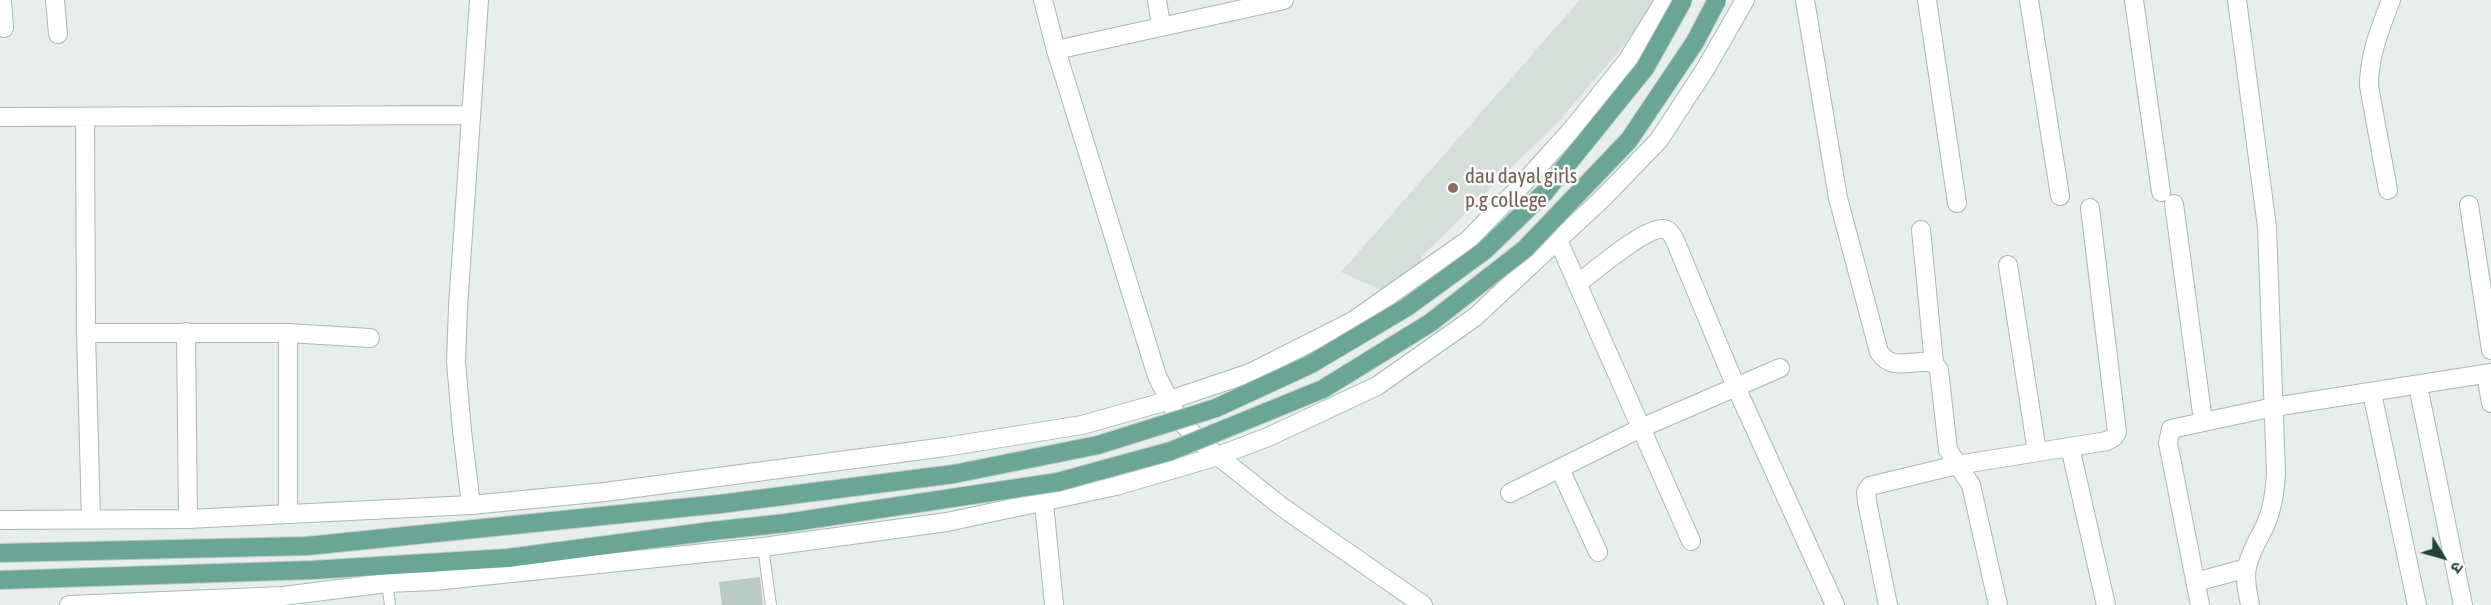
<!DOCTYPE html>
<meta charset="utf-8">
<style>
body{margin:0}
#map{position:relative;width:2491px;height:605px;overflow:hidden;background:#e6efeb;font-family:"Asap Condensed","Noto Sans Devanagari",sans-serif}
canvas{display:block}
.north{position:absolute;left:2413px;top:527px;width:60px;height:60px;-webkit-text-stroke:4px #f7fbf9;paint-order:stroke;rotate:127deg;font-size:16px;font-weight:700;line-height:24px;text-align:center;color:#24423a}
.north::after{content:'';display:block;margin:auto;width:21px;height:27px;background:#24423a;clip-path:polygon(50% 0,100% 100%,50% 72%,0 100%)}
</style>
<div id="map">
<canvas width="2491" height="605"></canvas>
<div class="north">उ</div>
</div>
<script>
const ctx = document.querySelector('canvas').getContext('2d');
ctx.lineJoin = 'round';
function fill(path, color) {
  ctx.fillStyle = color;
  ctx.fill(path, 'evenodd');
}
function trace(path, color, width, dash) {
  ctx.strokeStyle = color;
  ctx.lineWidth = width;
  ctx.lineCap = dash ? 'butt' : 'round';
  ctx.setLineDash(dash || []);
  ctx.stroke(path);
}
function label(font, color, halo, rows, align = 'center') {
  ctx.font = font + ' "Asap Condensed",sans-serif';
  ctx.lineWidth = 5;
  ctx.setLineDash([]);
  ctx.textBaseline = 'middle';
  ctx.strokeStyle = halo;
  ctx.fillStyle = color;
  for (const [text, x, y, turn = 0] of rows) {
    ctx.save();
    ctx.translate(x, y);
    ctx.rotate((+turn || 0) * Math.PI / 180);
    ctx.textAlign = isNaN(turn) ? turn : align;
    if (halo) ctx.strokeText(text, 0, 0);
    ctx.fillText(text, 0, 0);
    ctx.restore();
  }
}
const built = new Path2D(`
 M1580,0h72l2,10 -93,109 -140,138 8,40 -39,-3 -49,-22z`);
const building = new Path2D(`
 M760,577l3,28h-41l-3,-23z`);
const lane = new Path2D(`
 M763,547l8,58
 M387,583l3,22`);
const street = new Path2D(`
 M2,0l2,28
 M55,0l3,34
 M1157,0l4,25
 M1805,0l33,198 41,154c14,21 34,6 55,11l5,7 9,80 23,35 27,120
 M1927,0l30,203
 M2029,0l31,196
 M2134,0l27,192
 M2237,0l30,227 9,246c-1,19 -4,39 -12,55 -7,13 -14,25 -17,39 -3,13 1,26 3,38
 M1056,50l228,-50
 M0,117l471,-2
 M85,117l1,216 5,186
 M2388,190l-19,-104c0,-31 11,-57 22,-86
 M2174,204l29,217
 M2469,205l22,145
 M1921,230l13,133
 M1558,240l133,301
 M2008,265l29,187
 M1578,283c17,-12 68,-57 86,-54 6,1 7,5 10,9l62,149 99,218
 M186,332l2,187
 M86,333h202l82,5
 M2486,374l5,29
 M2418,386l45,219
 M2372,393l45,212
 M2070,447l36,158
 M1560,469l38,83
 M1510,493l131,-65 139,-60
 M471,505l-9,-74 -6,-69 2,-55 21,-307
 M288,514v-181
 M2196,582l51,-14
 M1888,605l-21,-103 -1,-10 4,-6 87,-21 150,-24 7,-4 3,-5 -27,-224
 M2200,605l-32,-162 3,-14 103,-22 217,-34`);
const secondary = new Path2D(`
 M1043,0l13,50 101,326 22,44 24,24 79,63 141,98
 M1044,503l10,102
 M0,520l188,-1 283,-14 134,-13 340,-45 137,-22 85,-24 83,-28 103,-52 115,-81 52,-53 54,-60 53,-66 38,-61
 M69,605l214,-9 104,-13 47,-2 329,-34 184,-25 169,-36 102,-30 50,-19 109,-51 98,-69 127,-118 57,-59 47,-72 39,-68`);
const primary = new Path2D(`
 M0,553l307,-7 413,-42
 M0,580l312,-10 196,-12 204,-27`);
const primaryBridge = new Path2D(`
 M720,504l234,-30 144,-29 118,-37 95,-44 96,-57 77,-56 60,-58 101,-125 38,-68
 M712,531l74,-8 272,-41 113,-31 152,-62 107,-66 95,-74 104,-109 66,-98 22,-42`);
const markers = [
 [1453,188,6,"#8d6e63"]
];
const educationNames = [
 ["dau dayal girls",1465,176],
 ["p.g college",1465,200]
];
fill(built, '#d4dfda');
fill(building, '#bbcac4');
trace(lane, '#a8b8b2', 12);
trace(street, '#a8b8b2', 20);
trace(secondary, '#a4bbb3', 20);
trace(primary, '#c2cac8', 20);
trace(lane, '#fff', 10);
trace(street, '#fff', 18);
trace(secondary, '#fff', 18);
trace(primary, '#6aa596', 18);
trace(primaryBridge, '#c2cac8', 20, []);
trace(primaryBridge, '#6aa596', 18);
for (const [x, y, r, color] of markers) {
  const dot = new Path2D();
  dot.arc(x, y, r, 0, 2 * Math.PI);
  ctx.fillStyle = color;
  ctx.fill(dot);
  trace(dot, '#f7fbf9', 2);
}
label('21px', '#785e54', '#f7fbf9', educationNames, 'left');
</script>
